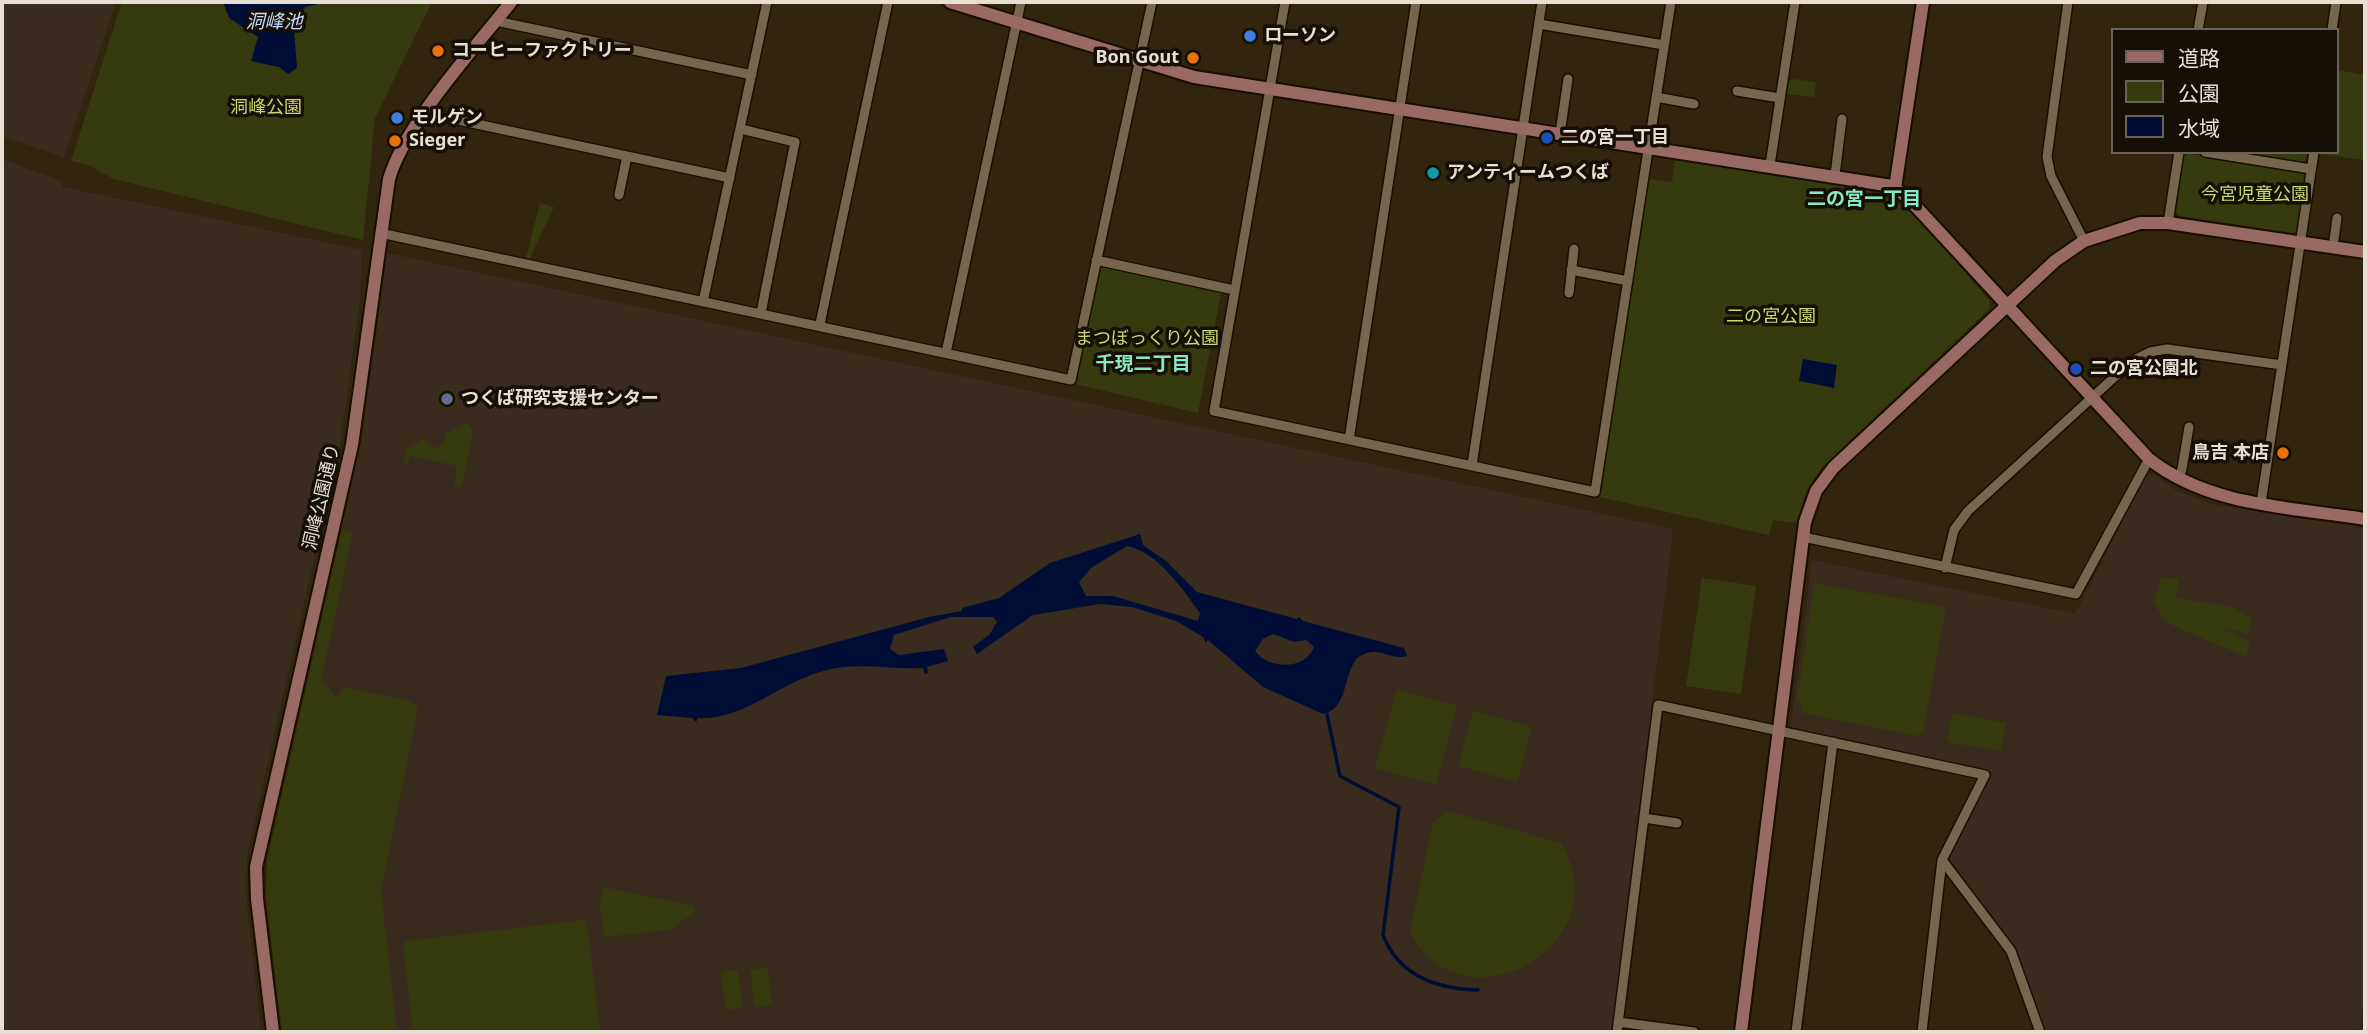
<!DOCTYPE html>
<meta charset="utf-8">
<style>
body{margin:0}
#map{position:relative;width:2367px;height:1034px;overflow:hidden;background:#32250d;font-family:"Noto Sans","Noto Sans JP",sans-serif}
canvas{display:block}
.frame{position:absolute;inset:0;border:4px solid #e7dfd1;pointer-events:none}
.legend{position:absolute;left:2111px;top:28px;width:228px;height:126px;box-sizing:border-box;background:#150f06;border:2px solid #696257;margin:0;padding:9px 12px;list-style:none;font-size:21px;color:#e7dfd1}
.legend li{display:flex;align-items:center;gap:14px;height:35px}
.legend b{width:35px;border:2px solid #696257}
</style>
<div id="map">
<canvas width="2367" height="1034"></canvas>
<div class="frame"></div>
<ul class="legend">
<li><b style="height:9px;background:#996964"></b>道路</li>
<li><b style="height:19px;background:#353b0e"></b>公園</li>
<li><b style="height:19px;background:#000e36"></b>水域</li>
</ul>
</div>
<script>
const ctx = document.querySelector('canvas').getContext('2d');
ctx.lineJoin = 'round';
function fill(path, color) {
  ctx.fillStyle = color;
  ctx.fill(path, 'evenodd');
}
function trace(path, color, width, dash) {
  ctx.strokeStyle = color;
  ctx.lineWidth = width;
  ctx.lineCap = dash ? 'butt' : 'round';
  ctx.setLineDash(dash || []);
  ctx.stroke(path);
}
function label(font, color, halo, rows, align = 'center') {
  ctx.font = font + ' "Noto Sans","Noto Sans JP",sans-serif';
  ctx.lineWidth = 7;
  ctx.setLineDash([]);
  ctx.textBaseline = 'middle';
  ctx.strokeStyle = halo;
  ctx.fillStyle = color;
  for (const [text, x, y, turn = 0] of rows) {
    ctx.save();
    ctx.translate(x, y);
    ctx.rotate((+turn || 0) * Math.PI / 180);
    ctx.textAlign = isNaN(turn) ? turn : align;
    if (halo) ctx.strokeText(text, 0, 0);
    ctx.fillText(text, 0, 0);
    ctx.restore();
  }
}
const commercial = new Path2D(`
 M2,2h114l-52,155 -62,-21z
 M2,159l59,22 2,6 299,63 -2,49 -20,146 -92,405 -3,36 16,146h-259z
 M387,253l1286,276 -61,503h-1330l-16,-137 1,-34 95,-423z
 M2153,474l24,17 38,14 150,23v466l-6,38h-313l-31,-83 -68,-91 45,-86 -201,-45 21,-167 263,54 71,-139z`);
const green = new Path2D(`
 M122,2h310l-57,116 -12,122 -249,-61 -28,-15 -15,-3z
 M2337,70l28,5v85l-46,-6 18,-2z
 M1793,79l23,3 -2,15 -28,-3 1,-11z
 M2252,152h56l-4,11 -52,-8z
 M2189,154l113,17 3,4 -8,56 -4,2 -114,-17 -3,-4 7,-55z
 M1675,159c54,8 191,18 230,49 32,26 57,62 84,92v9l-168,159 -15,24 -10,31 -23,-3 -4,15 -169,-38 48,-318 24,3z
 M540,203l14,4 -25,53 -3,-2z
 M1104,267l117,26 -23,120 -123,-29 23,-114z
 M468,422l5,10 -11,54 -8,-2 3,-18 -47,-10 -2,7 -4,-1 3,-14 18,-10 5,8 6,2 8,-5 1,-9z
 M342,530l11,2 -32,150 7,3 7,12 5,-3 2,-7 68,14 8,8 -37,182 16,141h-115l-16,-137 1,-34z
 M1702,578l54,8 -15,108 -55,-8z
 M2161,578l18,1 -3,19 52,8 24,12 -3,16 -26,-6 27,14 -4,15 -81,-35 -11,-20z
 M1814,583l132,24 -23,125 -7,4 -113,-23 -5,-16z
 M1397,689l60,17 -21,79 -61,-17z
 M1473,711l59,16 -15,55 -59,-16z
 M1952,713l54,10 -5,28 -54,-9z
 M1448,811l113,32c62,104 -102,191 -151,88l23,-109z
 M603,887l91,19 1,6 -25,18 -66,7 -4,-31z
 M584,920l3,4 13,108h-187l-10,-87 3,-4z
 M768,967l4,38 -17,2 -5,-37z
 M738,970l5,38 -17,2 -5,-38z`);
const water = new Path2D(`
 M223,2h104l-22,5 -4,6v14l-7,4 3,37 -9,6 -9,-7 -28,-6 7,-24 -29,-19z
 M1803,359l34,6 -3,23 -35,-7z
 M1140,534l3,11 23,16 31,31 100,27 2,-2 4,4 101,27 3,8c-18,5 -29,-13 -50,2 -14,17 -9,51 -34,56l-60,-27 -55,-47 -2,3 -3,-6 -27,-16 -44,-14 -32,-3 -67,11 -56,39 -4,-7 17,-13 7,-12 -4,-5h-42l-57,18 -4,14 9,6 45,-6 4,12 -21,6 1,6 -3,1 -2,-6c-32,2 -64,-6 -96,2 -44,10 -84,51 -129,48l-2,4 -4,-4 -35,-3 9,-39 75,-8 188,-51 33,-6v-3l37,-10 51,-35zM1127,546c31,6 56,44 73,67l-2,8 -85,-25h-27l-7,-14 12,-14zM1273,634l21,8 12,-2 8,7c-9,24 -46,22 -59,4l8,-12z`);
const stream = new Path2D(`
 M1327,714l13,62 59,31 -16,128c16,41 54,54 95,55`);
const street = new Path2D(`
 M1285,2l-71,409 381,81 76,-490
 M2068,2l-21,155 4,19 33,65
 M496,21l256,54
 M1539,24l125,21
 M2198,30l5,-28
 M2332,30l4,-28
 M1737,91l43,7
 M1656,97l38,7
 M425,113l305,65
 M741,129l54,13 -34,171
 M1560,133l8,-54
 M2205,152l106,17
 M1770,165l25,-163
 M1835,175l7,-56
 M619,195l8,-39
 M2168,223l11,-71
 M380,233l691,147 81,-378
 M2333,247l4,-29
 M1096,260l138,30
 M1571,270l57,11
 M1569,293l5,-44
 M703,302l64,-300
 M820,324l68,-322
 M946,353l75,-351
 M1349,440l67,-438
 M1472,465l70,-463
 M2178,479l4,-10 7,-42
 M2261,503l53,-351
 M1803,537l273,57 73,-135
 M1945,568l9,-38 14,-19 164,-150 18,-9 17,-3 115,16
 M1644,818l33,5
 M1942,860l69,91 29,81
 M1618,1022l76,10
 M1617,1032l41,-327 327,70 -43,85 -20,172
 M1796,1032l37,-290`);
const secondary = new Path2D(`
 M950,2l244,75 698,109 16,12 241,261c61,48 143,48 216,60
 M1895,188l28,-186
 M273,1032l-16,-133 -1,-32 96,-422 37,-266c16,-55 85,-130 122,-177
 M1741,1032l64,-510 11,-31 17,-23 222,-207 29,-20 56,-18h28l197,29`);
const markers = [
 [1250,36,7,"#3f7fe0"],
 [438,51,7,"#e8710a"],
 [1193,58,7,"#e8710a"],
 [397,118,7,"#3f7fe0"],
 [1547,138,7,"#1a4fb4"],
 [395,141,7,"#e8710a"],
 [1433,173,7,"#0f9aa8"],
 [2076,369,7,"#1a4fb4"],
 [447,399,7,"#5c6f8a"],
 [2283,453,7,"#e8710a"]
];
const poiNames = [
 ["ローソン",1264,36],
 ["コーヒーファクトリー",452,51],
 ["Bon Gout",1179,58,"right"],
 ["モルゲン",411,118],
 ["二の宮一丁目",1561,138],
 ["Sieger",409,141],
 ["アンティームつくば",1447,173],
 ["二の宮公園北",2090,369],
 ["つくば研究支援センター",461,399],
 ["鳥吉 本店",2269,453,"right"]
];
const parkNames = [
 ["洞峰公園",266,108],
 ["今宮児童公園",2255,195],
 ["二の宮公園",1771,317],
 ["まつぼっくり公園",1147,339]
];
const streetNames = [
 ["洞峰公園通り",322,497,-77]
];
const waterNames = [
 ["洞峰池",274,23]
];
const neighbourhoodNames = [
 ["二の宮一丁目",1864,200],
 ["千現二丁目",1143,365]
];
fill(commercial, '#392c1f');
fill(green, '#353b0e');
fill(water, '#000e36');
trace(stream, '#000e36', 3.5);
trace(street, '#190e00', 12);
trace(secondary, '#190e00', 16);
trace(street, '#75674e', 9);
trace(secondary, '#996964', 12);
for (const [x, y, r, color] of markers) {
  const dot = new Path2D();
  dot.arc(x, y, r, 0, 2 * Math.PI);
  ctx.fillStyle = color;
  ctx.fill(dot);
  trace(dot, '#150f06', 2.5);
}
label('bold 18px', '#e7dfd1', '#150f06', poiNames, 'left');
label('18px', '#cada6d', '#150f06', parkNames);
label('18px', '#e7dfd1', '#150f06', streetNames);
label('italic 19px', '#c4dcfe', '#150f06', waterNames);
label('bold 19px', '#89e6c7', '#150f06', neighbourhoodNames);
</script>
